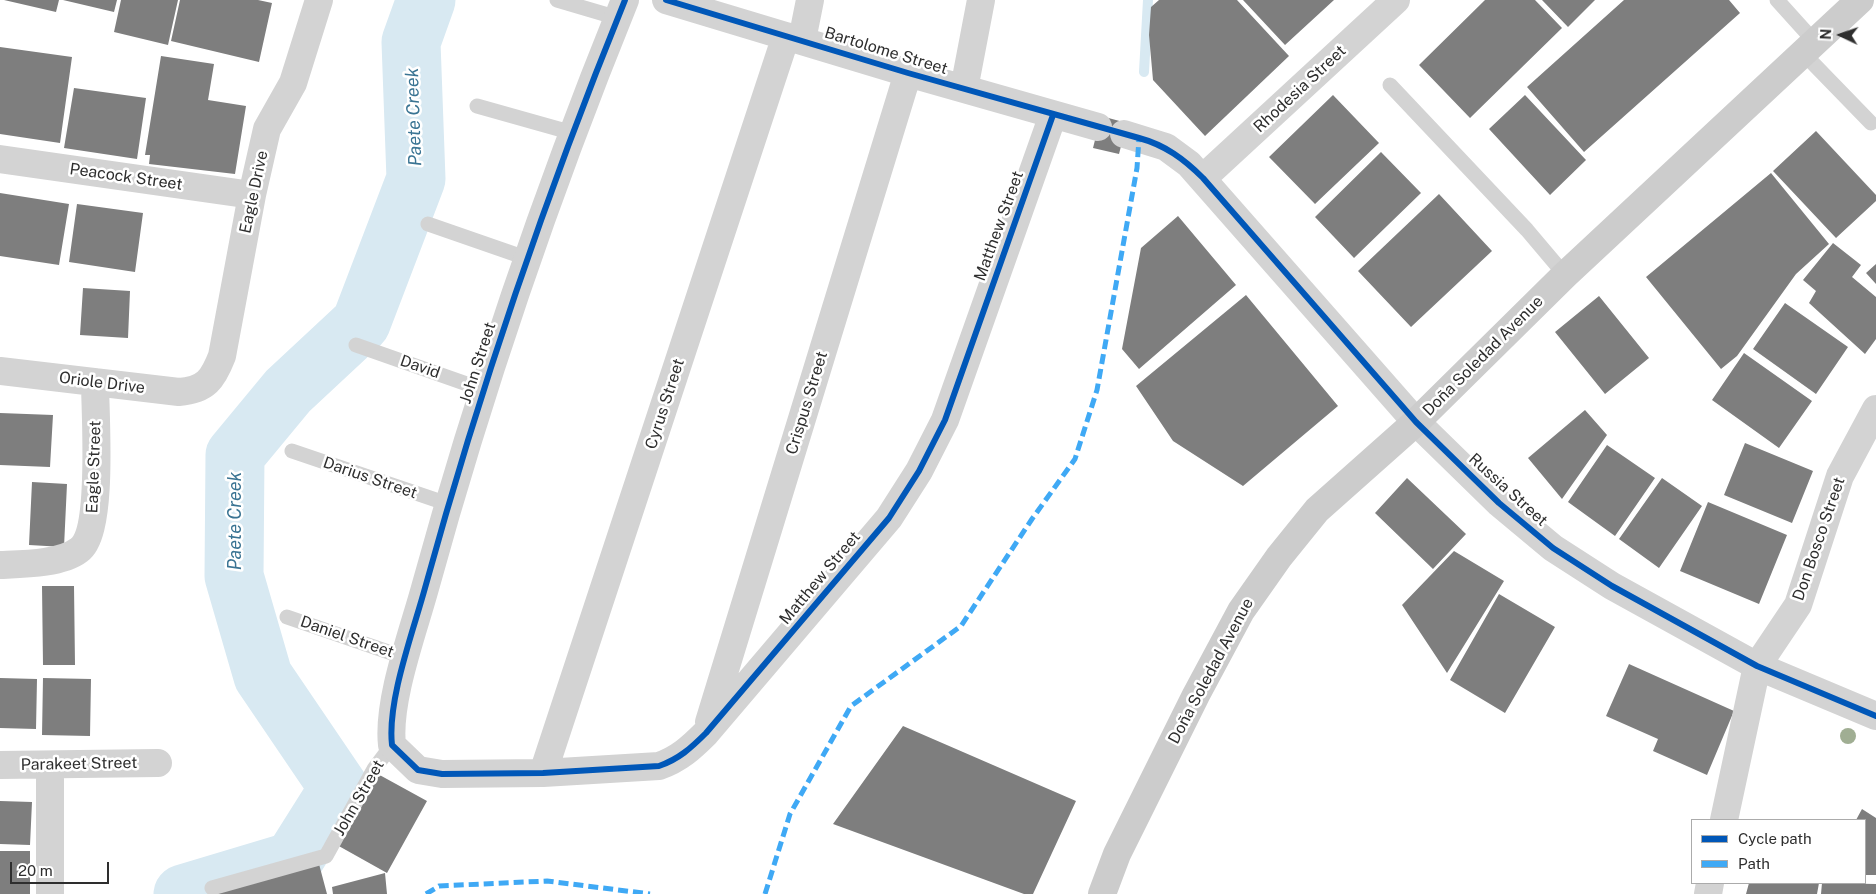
<!DOCTYPE html>
<meta charset="utf-8">
<style>
body{margin:0}
#map{position:relative;width:1876px;height:894px;overflow:hidden;background:#fff;font-family:"Public Sans",sans-serif}
canvas{display:block}
.legend{position:absolute;left:1691px;top:819px;width:175px;height:65px;box-sizing:border-box;background:#fff;border:1px solid #ababab;margin:0;padding:6px 9px;list-style:none;font-size:15px;color:#2e2e2e}
.legend li{display:flex;align-items:center;gap:10px;height:25px}
.legend b{width:25px;border:1px solid #ababab}
.north{position:absolute;left:1816px;top:10px;width:50px;height:50px;-webkit-text-stroke:4px #fff;paint-order:stroke;rotate:273deg;font-size:14px;font-weight:700;line-height:20px;text-align:center;color:#2e2e2e}
.north::after{content:'';display:block;margin:auto;width:18px;height:22px;background:#2e2e2e;clip-path:polygon(50% 0,100% 100%,50% 72%,0 100%)}
.scale{position:absolute;left:10px;top:862px;width:99px;height:22px;box-sizing:border-box;border:2px solid #2e2e2e;border-top:0;padding-left:6px;font-size:15px;line-height:18px;white-space:nowrap;color:#2e2e2e;-webkit-text-stroke:4px #fff;paint-order:stroke}
</style>
<div id="map">
<canvas width="1876" height="894"></canvas>
<ul class="legend">
<li><b style="height:6px;background:#0057b8"></b>Cycle path</li>
<li><b style="height:6px;background:#3fa9f5"></b>Path</li>
</ul>
<div class="north">N</div>
<div class="scale">20 m</div>
</div>
<script>
const ctx = document.querySelector('canvas').getContext('2d');
ctx.lineJoin = 'round';
function trace(path, color, width, dash) {
  ctx.strokeStyle = color;
  ctx.lineWidth = width;
  ctx.lineCap = dash ? 'butt' : 'round';
  ctx.setLineDash(dash || []);
  ctx.stroke(path);
}
function fill(path, color) {
  ctx.fillStyle = color;
  ctx.fill(path, 'evenodd');
}
function label(font, color, halo, rows, align = 'center') {
  ctx.font = font + ' "Public Sans",sans-serif';
  ctx.lineWidth = 5;
  ctx.setLineDash([]);
  ctx.textBaseline = 'middle';
  ctx.strokeStyle = halo;
  ctx.fillStyle = color;
  for (const [text, x, y, turn = 0] of rows) {
    ctx.save();
    ctx.translate(x, y);
    ctx.rotate((+turn || 0) * Math.PI / 180);
    ctx.textAlign = isNaN(turn) ? turn : align;
    if (halo) ctx.strokeText(text, 0, 0);
    ctx.fillText(text, 0, 0);
    ctx.restore();
  }
}
const stream = new Path2D(`
 M1144,72l4,-72`);
const river = new Path2D(`
 M183,894l110,-33 46,-73 -76,-112 -29,-100 1,-121 53,-64 73,-68 55,-144 -5,-137 15,-42`);
const building = new Path2D(`
 M4,0h55l-3,12z
 M63,0h54l-3,12z
 M121,0h57l-10,45 -54,-13z
 M180,0h78l14,3 -13,59 -88,-21z
 M1159,0h78l52,56 -84,80 -52,-56 -4,-45 2,-28z
 M1243,0h91l-49,45z
 M1485,0h50l27,28 -92,90 -51,-53z
 M1542,0h53l-27,27z
 M1624,0h105l11,13 -156,139 -57,-65z
 M0,47l72,10 -12,86 -60,-9z
 M161,56l53,8 -6,36 38,6 -11,68 -86,-10 1,-9h-5z
 M74,88l72,10 -9,61 -73,-11z
 M1333,95l46,48 -64,61 -46,-47z
 M1525,95l61,65 -36,35 -61,-66z
 M1101,116l26,7 -8,31 -26,-6z
 M1816,131l60,64v6l-40,37 -63,-67z
 M1381,152l40,41 -67,65 -39,-41z
 M1771,173l58,71 -33,30 -59,82 -16,13 -75,-92z
 M0,193l69,11 -10,61 -59,-9z
 M1439,194l53,57 -81,76 -53,-56z
 M77,204l66,9 -8,59 -66,-10z
 M1178,216l58,69 -97,84 -17,-20 19,-101z
 M1833,243l28,22 -9,12 24,20v42l-11,15 -56,-51 7,-12 -13,-11z
 M1876,264v20l-10,-11z
 M83,288l47,3 -2,47 -48,-3z
 M1246,295l92,111 -95,80 -70,-45 -37,-55z
 M1599,296l50,62 -44,36 -50,-62z
 M1785,303l63,44 -32,47 -63,-45z
 M1744,353l68,48 -33,47 -67,-48z
 M1585,410l22,25 -45,64 -34,-41z
 M0,413l53,2 -3,52 -50,-2z
 M1745,443l68,28 -21,52 -68,-28z
 M1607,445l48,33 -40,58 -47,-34z
 M1407,478l59,56 -33,35 -58,-56z
 M1662,478l40,28 -43,62 -40,-29z
 M32,482l35,2 -3,63 -35,-2z
 M1708,502l79,33 -28,69 -79,-33z
 M1454,551l50,30 -57,92 -45,-68z
 M42,586h32l1,79h-32z
 M1499,594l56,33 -50,86 -55,-33z
 M1629,664l105,47 -27,64 -54,-24 5,-12 -52,-23z
 M0,678l37,1 -1,50 -36,-1z
 M43,678l48,1 -1,57 -48,-1z
 M903,726l173,75 -43,93h-9l-191,-70z
 M376,773l51,28 -40,72 -50,-28z
 M0,801l32,1 -2,43 -30,-1z
 M1862,809l14,9v57h-11v-55h-9z
 M0,851h30v43h-30z
 M319,864l8,30h-117z
 M385,873l2,21h-54l-1,-7z
 M1749,883h70l-2,11h-71z
 M1822,883l54,1v10h-55z`);
const service = new Path2D(`
 M557,0l61,18
 M1777,0l37,41
 M1802,52l69,71
 M1390,85l137,145 38,45
 M477,106l96,27
 M428,224l98,34
 M356,345l128,45
 M292,451l156,53
 M287,617l119,41
 M212,888l114,-32 48,-87 18,-24`);
const minor = new Path2D(`
 M625,0c-78,192 -145,388 -200,588 -12,44 -38,113 -33,157l26,25 24,4 101,-1 116,-7c20,-7 32,-18 47,-33l183,-215 30,-47 26,-51 108,-305
 M666,0l242,73 190,54
 M802,40l8,-40
 M964,89l17,-89
 M1124,134l42,13 23,17 227,258 83,81 54,45 59,38 145,80 119,50
 M0,159l252,36
 M1203,178l193,-178
 M0,371l179,21c27,-2 34,-13 43,-36l30,-161 15,-66 26,-46 26,-83
 M0,565c22,-1 61,-1 79,-15 25,-18 16,-136 16,-168
 M709,722l199,-649
 M0,765l158,-2
 M50,765v129
 M543,773l243,-737
 M1724,820l33,-154 41,-61 42,-129 36,-67
 M1708,894l2,-11`);
const secondary = new Path2D(`
 M1102,894l15,-40 79,-159 45,-84 38,-54 38,-47 99,-88 149,-147 295,-275`);
const quiet = new Path2D(`
 M426,894l13,-8 108,-5 103,13
 M765,894l25,-80 61,-108 110,-80 71,-107 43,-60 22,-69 40,-222 2,-30`);
const cycleway = new Path2D(`
 M625,0c-78,192 -145,388 -200,588 -12,44 -38,113 -33,157l26,25 24,4 101,-1 116,-7c20,-7 32,-18 47,-33l183,-215 30,-47 26,-51 108,-305
 M666,0l242,73 231,65c26,7 45,21 64,40l213,244 83,81 54,45 59,38 145,80 119,50`);
const trees = [
 [1848,736]
];
const streetNames = [
 ["Bartolome Street",886,51,17],
 ["Rhodesia Street",1300,89,-43],
 ["Peacock Street",126,177,8],
 ["Eagle Drive",254,192,-78],
 ["Matthew Street",999,226,-70],
 ["Doña Soledad Avenue",1483,356,-45],
 ["John Street",478,363,-72],
 ["David",420,367,19],
 ["Oriole Drive",102,383,7],
 ["Crispus Street",807,403,-73],
 ["Cyrus Street",665,404,-72],
 ["Eagle Street",94,467,-88],
 ["Darius Street",370,478,19],
 ["Russia Street",1508,490,42],
 ["Don Bosco Street",1819,539,-71],
 ["Matthew Street",820,578,-50],
 ["Daniel Street",347,637,19],
 ["Doña Soledad Avenue",1211,671,-62],
 ["Parakeet Street",79,764,-1],
 ["John Street",359,798,-60]
];
const waterNames = [
 ["Paete Creek",414,117,-92],
 ["Paete Creek",235,521,-90]
];
trace(stream, '#d8e9f2', 10);
trace(river, '#d8e9f2', 59);
fill(building, '#7e7e7e');
trace(service, '#d3d3d3', 15);
trace(minor, '#d3d3d3', 28);
trace(secondary, '#ccc', 28);
trace(quiet, '#3fa9f5', 5, [10, 5]);
trace(cycleway, '#0057b8', 6);
ctx.fillStyle = '#a0ae93';
for (const [x, y] of trees) {
  ctx.beginPath();
  ctx.arc(x, y, 8, 0, 2 * Math.PI);
  ctx.fill();
}
label('16px', '#2e2e2e', '#fff', streetNames);
label('italic 18px', '#3a7493', '#fff', waterNames);
</script>
